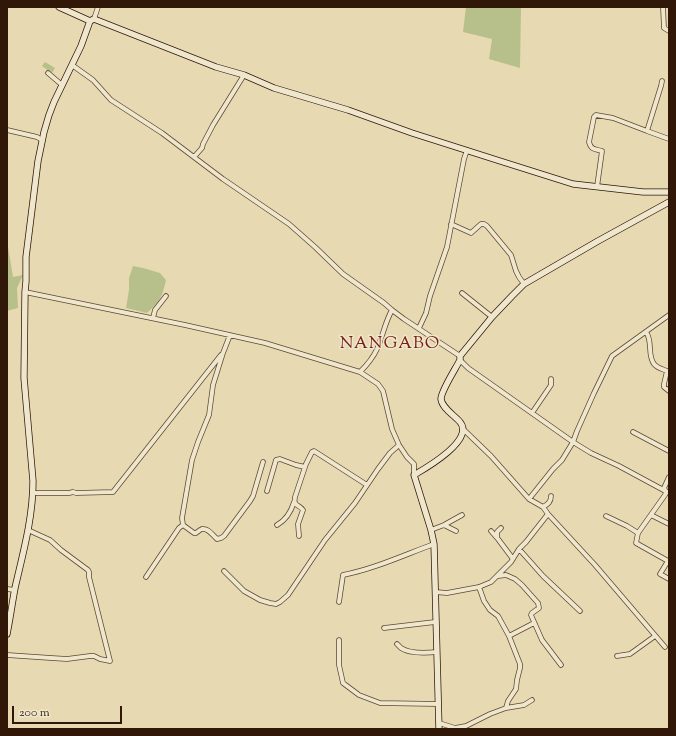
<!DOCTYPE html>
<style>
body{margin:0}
#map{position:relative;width:676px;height:736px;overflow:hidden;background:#e7dab2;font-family:"Sorts Mill Goudy",serif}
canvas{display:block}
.frame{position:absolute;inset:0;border:8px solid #311708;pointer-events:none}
.scale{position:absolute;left:12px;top:706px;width:110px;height:18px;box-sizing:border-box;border:2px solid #311708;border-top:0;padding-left:5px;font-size:12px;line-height:14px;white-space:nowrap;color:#311708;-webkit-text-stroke:3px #efe7cd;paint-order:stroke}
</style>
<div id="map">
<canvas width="676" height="736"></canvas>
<div class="frame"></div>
<div class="scale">200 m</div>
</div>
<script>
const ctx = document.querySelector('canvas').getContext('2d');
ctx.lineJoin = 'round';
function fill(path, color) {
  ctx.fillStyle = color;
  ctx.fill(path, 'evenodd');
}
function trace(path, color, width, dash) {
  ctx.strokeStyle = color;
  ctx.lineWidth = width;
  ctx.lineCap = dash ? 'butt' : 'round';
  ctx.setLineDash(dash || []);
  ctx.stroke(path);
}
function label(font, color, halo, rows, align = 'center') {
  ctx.font = font + ' "Sorts Mill Goudy",serif';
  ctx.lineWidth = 3;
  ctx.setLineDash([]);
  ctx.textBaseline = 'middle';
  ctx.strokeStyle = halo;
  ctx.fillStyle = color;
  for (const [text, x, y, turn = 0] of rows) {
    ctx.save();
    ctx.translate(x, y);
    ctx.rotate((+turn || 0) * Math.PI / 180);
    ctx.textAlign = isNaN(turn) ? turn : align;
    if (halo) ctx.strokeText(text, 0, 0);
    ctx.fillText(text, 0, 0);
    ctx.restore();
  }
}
const green = new Path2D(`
 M466,7h55l-1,61 -31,-9 3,-20 -29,-7z
 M45,62l10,6 -3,5 -10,-7z
 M7,241l6,36 10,-2 -6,13 1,20 -11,3z
 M133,266l10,2 17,5 6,7c-4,18 -6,21 -19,33l-21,-5 3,-18v-12z`);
const street = new Path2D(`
 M663,7l1,21 5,3
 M94,19l4,-12
 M72,65l21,15 18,20 51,33 61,46 66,45 26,23 28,27 41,29 8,7 12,9 56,37
 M48,73l14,12
 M662,81l-1,5 -14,45 22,8
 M7,130l30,7 5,3
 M194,157l8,-9 1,-4 10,-19 31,-50
 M597,187l5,-36c-7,-2 -11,-1 -13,-9l5,-25 2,-2 17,3 34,13
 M451,224l20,9 10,-9h3l3,2 24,29 5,16 3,6 5,7
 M25,292l160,33 80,18 95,29 18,12 5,7 9,38 7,16 8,12 7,7v11
 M462,293l30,24
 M153,318l2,-8 11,-14
 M419,328l7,-15 4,-17 17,-49 17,-88 3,-9
 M646,332c7,9 1,23 8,32 4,5 10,5 15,8
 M460,360l8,8 105,74 18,11 28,13 50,27
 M667,371l-3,13v3l5,4
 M360,372c7,-7 13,-14 17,-23 6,-13 8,-27 15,-39
 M532,413l19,-28v-6
 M463,429l28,27 30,34 8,9 14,8 5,7 47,51 70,82
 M633,432l36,19
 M669,477l-5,11 2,4 -1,3 -27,38 -2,10 32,18 -8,13 9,5
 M267,491l9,-31 4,-1 16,6 9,2
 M33,493h36l4,-1 3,1 37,-1 108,-137
 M529,499l24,-30 9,-9 11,-18 4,-11 17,-38 18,-37 57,-41
 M543,507c5,-3 8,-5 8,-11
 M651,515l18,9
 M606,516l21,10 11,7
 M183,525l11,8h2l4,-3
 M277,525c9,-5 14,-13 17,-23
 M444,525l12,6
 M202,529c7,-1 10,6 15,10l4,-1 3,-2 26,-35 3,-5 10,-34
 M431,530l13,-5 18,-10
 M491,531l7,8 15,20
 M299,536l-1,-12 5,-14c-4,-6 -10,-3 -8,-13l11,-33 6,-12 2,-1 53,34
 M497,537v-5l4,-4
 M519,549l24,27 37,35
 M224,571l20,20 16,9 10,3 6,1 4,-2 8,-7 37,-55 30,-37 23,-34 12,-16 9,-8
 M498,576l8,-1 9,4 7,6 16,18 1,5 -7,5 -1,2 11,25 19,25
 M146,577l33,-49 4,-3 -1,-7 10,-58 6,-18 11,-27 4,-30 10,-32 7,-18
 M7,589l8,1
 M435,592l12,1 32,-6 12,-5 20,-20 8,-13 7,-7 22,-28
 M339,602l4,-27c31,-6 61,-20 91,-31
 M384,628l51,-6
 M509,636l25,-13
 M339,640v25l4,18 16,12 21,8 58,1
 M397,644c1,1 3,3 4,4 9,6 26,5 36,4
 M7,655l44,3 16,1 23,-3h4l6,3 10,2 -21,-84v-5l-1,-2 -27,-20 -11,-10 -22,-10
 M617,656l13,-2 25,-18
 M506,708l18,-3 8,-5
 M439,723l16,5 11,-2 24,-12 16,-6 2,-7 8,-12 1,-9 3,-12v-4l-11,-28 -11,-20 -8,-6 -6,-9 -5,-14`);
const secondary = new Path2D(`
 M59,7l31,14 4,-2 122,48 28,8 30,13 74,22 64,23 88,28 73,23 70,8h26
 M7,634c3,-15 5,-30 8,-46 8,-35 18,-70 18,-107l-9,-103 1,-86 1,-11v-24l12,-96 6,-29 5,-17 5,-13 27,-56 9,-25
 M439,729l-5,-185 -3,-14 -17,-55c12,-7 61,-35 46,-53 -6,-7 -18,-14 -19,-23 0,-8 15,-31 19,-39v-4l32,-39 20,-21 12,-12 74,-43 71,-39`);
const quarterNames = [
 ["NANGABO",390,345]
];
fill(green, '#b7bf8b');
trace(street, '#5e4832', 5.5);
trace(secondary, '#311708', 7);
trace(street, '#efe7cd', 4);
trace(secondary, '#efe7cd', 5.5);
ctx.letterSpacing = '1px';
label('17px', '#7a1f14', '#efe7cd', quarterNames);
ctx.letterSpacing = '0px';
</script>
